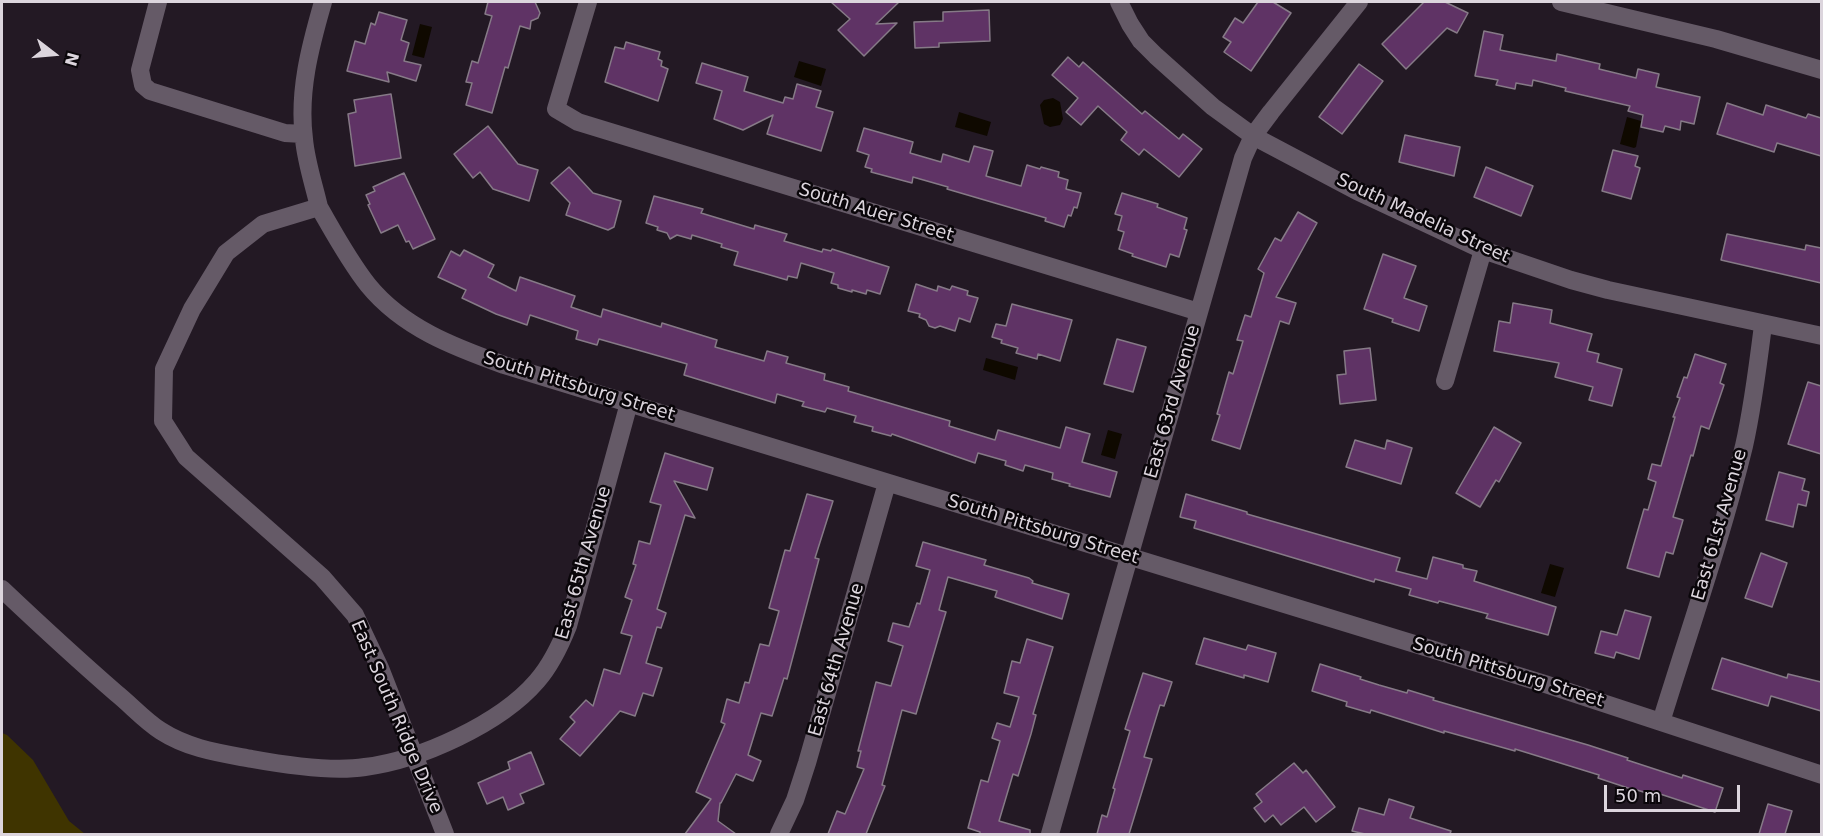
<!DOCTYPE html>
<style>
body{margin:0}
#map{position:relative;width:1823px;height:836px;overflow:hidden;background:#231924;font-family:"DejaVu Sans",sans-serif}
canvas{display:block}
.frame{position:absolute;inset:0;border:3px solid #dcd5dd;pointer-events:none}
.north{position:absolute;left:24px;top:24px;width:60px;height:60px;-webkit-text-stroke:4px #0a060a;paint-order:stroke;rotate:106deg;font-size:16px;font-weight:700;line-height:24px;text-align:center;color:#dcd5dd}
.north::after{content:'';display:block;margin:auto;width:21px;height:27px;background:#dcd5dd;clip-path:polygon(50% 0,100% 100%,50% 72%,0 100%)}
.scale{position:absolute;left:1604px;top:785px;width:136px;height:27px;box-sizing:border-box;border:3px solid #dcd5dd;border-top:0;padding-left:8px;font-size:18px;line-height:21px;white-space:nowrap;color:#dcd5dd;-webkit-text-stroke:4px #0a060a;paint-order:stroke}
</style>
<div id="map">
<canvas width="1823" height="836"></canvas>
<div class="frame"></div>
<div class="north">N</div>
<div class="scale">50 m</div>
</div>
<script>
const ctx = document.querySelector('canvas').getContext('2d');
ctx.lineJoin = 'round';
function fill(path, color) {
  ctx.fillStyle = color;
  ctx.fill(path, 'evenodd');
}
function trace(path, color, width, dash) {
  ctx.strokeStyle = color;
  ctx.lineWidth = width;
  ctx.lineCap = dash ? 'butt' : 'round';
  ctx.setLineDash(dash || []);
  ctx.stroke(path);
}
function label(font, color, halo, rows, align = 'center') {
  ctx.font = font + ' "DejaVu Sans",sans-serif';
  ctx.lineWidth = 5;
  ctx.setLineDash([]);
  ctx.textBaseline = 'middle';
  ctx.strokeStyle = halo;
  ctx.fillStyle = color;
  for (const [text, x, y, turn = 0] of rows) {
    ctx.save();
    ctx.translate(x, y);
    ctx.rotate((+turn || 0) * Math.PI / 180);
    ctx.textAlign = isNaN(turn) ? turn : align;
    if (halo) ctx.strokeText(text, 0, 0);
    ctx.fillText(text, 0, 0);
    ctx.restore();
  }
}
const green = new Path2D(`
 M2,733l5,2 26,25 36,61 16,13h-83z`);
const water = new Path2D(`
 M420,24l12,3 -8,31 -12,-3z
 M799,61l27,8 -5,17 -27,-9z
 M1053,98l7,4 3,17 -3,6 -10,2 -6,-3 -4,-19 4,-5z
 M959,112l32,10 -4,14 -32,-9z
 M1627,117l14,4 -5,26 -2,1 -14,-4z
 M986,358l32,9 -3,13 -32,-10z
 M1108,430l14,4 -7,25 -14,-4z
 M1550,564l14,4 -9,29 -14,-4z`);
const building = new Path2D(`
 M488,2h47l5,11 -2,5 -7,3 -1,8 -10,-3 -12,42 -3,-1 -13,46 -26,-8 6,-22 -6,-1 6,-21 6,2 14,-47 -7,-2z
 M831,2h68l-23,22 21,-1 -33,33 -26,-26 12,-11z
 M1258,2h15l18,11 -40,58 -27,-19 7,-10 -8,-5 12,-19 8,5z
 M1424,2h21l23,11 -11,20 -10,-5 -41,41 -24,-25z
 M989,10l1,31 -51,2v4l-24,1 -1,-26 29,-1v-9z
 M379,12l28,8 -6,20 8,3 -5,18 17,4 -5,16 -29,-9 2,10 -42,-11 8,-30 10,3 6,-21 4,2z
 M1484,31l19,4 -3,15 56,11 1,-7 43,10 -1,5 37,9 2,-9 21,5 -3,13 44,10 -6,27 -13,-3 -1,9 -15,-4 -2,6 -22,-5 2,-12 -15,-4 2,-5 -65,-15 1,-3 -33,-8 -1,6 -16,-3 -1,6 -19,-4 2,-5 -23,-4z
 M626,42l34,10 -2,7 4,2 -1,5 7,3 -10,32 -53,-19 10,-35 9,2z
 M1068,57l11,10 4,-5 59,52 3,-3 34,28 4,-5 19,15 -23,28 -35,-28 -5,6 -18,-15 6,-8 -29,-26 -17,19 -15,-13 12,-14 -26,-23z
 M702,63l46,14 -4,14 39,12 2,-6 8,2 4,-15 24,7 -5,16 17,5 -12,39 -54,-17 6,-19 -30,15 -29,-11 8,-28 -26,-8z
 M1359,64l24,17 -41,53 -23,-17z
 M391,94l10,64 -46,8 -7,-52 8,-2 -2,-12z
 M1727,103l36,12 3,-10 40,13 2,-4 13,4v38l-44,-13 -3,9 -57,-18z
 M488,126l30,38 20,6 -9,31 -36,-12 -13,-17 -7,6 -19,-24z
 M864,128l49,14 -3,11 31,9 2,-8 26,8 5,-16 19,5 -7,25 35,10 6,-21 13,4 1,-2 18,5 -1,5 10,3 -2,9 15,4 -4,15 -3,-1 -3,9 -3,-1 -4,12 -19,-6 1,-3 -99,-29 1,-2 -35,-10 -1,6 -41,-11 1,-3 -7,-2 4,-12 -12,-4z
 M1405,135l55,12 -6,29 -55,-14z
 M1613,150l25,6 -3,10 5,2 -9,31 -29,-8z
 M569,167l24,26 28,8 -7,26 -6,3 -42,-15 4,-12 -19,-20z
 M1486,167l47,19 -12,30 -47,-19z
 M404,173l31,66 -22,10 -4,-8 -3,1 -8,-17 -17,8 -13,-28 2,-1 -4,-9 9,-4 -2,-4z
 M1122,193l36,11 -1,3 30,11 -3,11 3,1 -8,27 -9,-3 -4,13 -34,-11 1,-2 -14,-5 5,-17 -6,-2 4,-14 -7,-2z
 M654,196l49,13 -2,4 53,16 1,-4 32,9 -3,7 38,11 1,-3 8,2 1,-2 57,18 -9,27 -13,-4 -1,4 -14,-4v2l-14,-4v-3l-7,-2 3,-10 -33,-10 -4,15 -9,-2 -1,4 -24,-7 -29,-8 4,-13 -17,-5 1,-3 -30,-9 -1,4 -14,-4 -7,4 -3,-6 -10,-3 1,-3 -12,-4z
 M1298,212l19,11 -41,74 20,6 -7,21 -9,-3 -40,128 -28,-9 8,-25 -3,-1 12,-42 4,2 10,-33 -6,-1 8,-25 6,2 13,-44 -6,-4 17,-31 6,3z
 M1727,234l78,16 1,-5 15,3v35l-100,-23z
 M464,250l30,15 -6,12 28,14 4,-14 55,19 -4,11 30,10 2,-8 58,18 1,-4 55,17 -2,7 49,14 3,-10 21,6 -2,6 39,11 -1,6 25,7 -1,4 102,30 -1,5 46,14 3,-10 62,18 6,-21 24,7 -8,28 35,10 -7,25 -41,-11 1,-2 -18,-5 1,-6 -28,-8 -2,6 -18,-6 1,-4 -28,-8 -3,10 -83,-29 -1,2 -19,-5 1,-4 -19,-5 2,-6 -29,-8 -2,4 -23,-6 2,-4 -27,-8 -2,9 -91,-28 3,-11 -88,-25 -2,6 -21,-6 2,-8 -48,-16 -3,10 -31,-11 -34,-16 4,-8 -28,-13 13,-26 9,5z
 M1383,254l33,12 -12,32 23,8 -8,25 -27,-9 1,-3 -29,-10z
 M916,284l21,7 1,-5 12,4 2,-4 16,5 -1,4 11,3 -8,24 -11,-4 -4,13 -15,-5 -5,2 -6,-2 -3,-6 -7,-3 1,-3 -12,-3z
 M1513,303l39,7 -2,13 42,11 -5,17 12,3 -2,8 25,7 -10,37 -23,-6 4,-13 -38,-10 4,-14 -65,-12 5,-30 11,2z
 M1012,304l60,16 -12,41 -22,-7 -1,5 -21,-6 2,-5 -17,-5 1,-3 -10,-3 4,-13 10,2z
 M1117,339l29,8 -13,45 -29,-8z
 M1370,348l6,52 -36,4 -3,-29 9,-1 -2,-23z
 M1695,354l31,10 -6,19 4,2 -15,44 -8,-3 -8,30 -2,-1 -18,62 10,3 -10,34 -7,-2 -7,25 -32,-9 17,-59 4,1 8,-28 -8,-3 4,-15 9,2 14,-49h-2l7,-19 -3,-1 7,-20 3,1z
 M1808,382l13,4v68l-33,-10z
 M1494,427l27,16 -22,39 -3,-2 -16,27 -24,-14z
 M1355,440l30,9 2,-9 25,8 -11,36 -55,-17z
 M665,453l48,15 -6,22 -33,-9 21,37 -10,-3 -28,94 9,4 -5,15 -4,-1 -11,36 16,5 -9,28 -10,-3 -8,23 -15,-5 -40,45 -20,-17 15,-17 -5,-5 16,-17 7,6 11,-37 16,5 12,-38 -11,-3 11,-33 -7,-3 11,-32 -3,-1 6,-23 11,3 11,-39 -11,-3z
 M1779,472l26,7 -3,11 7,2 -3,14 -8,-2 -5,23 -27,-7z
 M807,494l26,7 -18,57 4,1 -32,120 -3,-1 -12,38 -11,-3 -13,42 13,6 -8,20 -17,-7 -15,29h-1l-2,18 18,13h-51l26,-35 -15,-7 29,-68 -4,-2 6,-23 12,4 6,-21 4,1 11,-39 9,2 10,-35 -10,-3 16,-58 5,1z
 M1186,494l61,18v2l153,44 -4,13 31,8 6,-22 30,8v3l14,3 -3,10 82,26 -8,28 -62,-17 2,-4 -49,-13 -1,2 -29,-8 2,-6 -36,-10 -1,3 -180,-54 2,-7 -16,-4z
 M923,542l63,18 -2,5 45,13 4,3 -1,2 37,11 -7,25 -67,-22 2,-6 -49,-14 -9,33 7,2 -30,102 -14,-4 -20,75 3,1 -19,48h-38l9,-23 8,3 19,-45 -7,-2 4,-16h-3l18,-69 15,4 12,-40 -15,-5 5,-18 16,4 8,-24 3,1 10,-34 -14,-4z
 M1761,553l26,10 -15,44 -27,-9z
 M1625,610l26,7 -12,42 -23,-7 -2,6 -19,-5 6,-22 16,4z
 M1204,638l42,12 2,-5 28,8 -8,29 -24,-7v3l-48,-14z
 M1027,639l26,8 -20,67 3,1 -5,19 -13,42 -5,-2 -14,47 31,9v4h-50v-2l-12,-4 13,-48 7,2 12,-41 -8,-3 5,-15 13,4 9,-30 -15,-4 8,-32 8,2z
 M1722,658l65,20 1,-4 33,8v29l-50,-15 -3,10 -56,-17z
 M1320,664l41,13 -1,2 19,6 28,8 1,-3 26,8 -1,2 155,45 40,13 -1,2 55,18 1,-3 40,13 -8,24 -58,-19 -1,3 -19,-6v1l-39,-13 1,-3 -84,-26v2l-71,-20v2l-73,-23 -1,3 -24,-7 1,-4 -35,-11z
 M1143,673l29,9 -8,24 -4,-1 -16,52 8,2 -23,75h-32l5,-19 5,2 8,-28 -2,-1 17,-57 -5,-2z
 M531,752l13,32 -24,10 4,9 -16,7 -5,-13 -16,7 -9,-21 32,-14 -2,-7z
 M1294,763l9,10 3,-3 29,37 -19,15 -12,-15 -23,18 -8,-10 -8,7 -11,-14 8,-6 -6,-8z
 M1389,799l25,8 -4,11 41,13 -1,3h-85l-13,-3 7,-23 25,7z
 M1768,804l24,7 -7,23h-26z`);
const minor = new Path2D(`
 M158,2l-18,68 3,15 7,6 135,42 18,1
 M323,2c-13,45 -25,90 -19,137 2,23 10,46 15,68l-56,17 -37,29 -34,56 -28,60 -1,52 23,36 136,120 33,38 25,53 65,166
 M588,2l-32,107 22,13 621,190
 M1119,2l11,22 11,17 15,15 57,51 40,29 104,55 126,59 88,30 37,10 214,46
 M1561,2l155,37 106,31
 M319,207c15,26 30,54 49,78 35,43 86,62 136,80l1038,318 280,92
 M1445,381l38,-131
 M2,589c37,35 75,70 114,104 15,12 29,28 45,38 28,18 59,22 91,28 33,6 80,13 113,8 55,-7 135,-43 172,-86 14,-16 23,-35 31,-55l61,-223
 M1661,722c28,-91 60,-182 83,-276 9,-40 14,-81 19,-121
 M779,834l16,-34 12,-37 80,-280
 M1050,834l193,-676 10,-22 18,-24 88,-110`);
const streetNames = [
 ["South Auer Street",876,213,17],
 ["South Madelia Street",1423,219,25],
 ["South Pittsburg Street",579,387,17],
 ["East 63rd Avenue",1173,402,-74],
 ["East 61st Avenue",1720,525,-74],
 ["South Pittsburg Street",1043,530,17],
 ["East 65th Avenue",584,563,-74],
 ["East 64th Avenue",837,660,-74],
 ["South Pittsburg Street",1508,673,17],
 ["East South Ridge Drive",396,717,67]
];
fill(green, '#3f3400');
fill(water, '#0f0900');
fill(building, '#5f3365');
trace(building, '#867a87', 1.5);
trace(minor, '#655a67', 18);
label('18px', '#dcd5dd', '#0a060a', streetNames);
</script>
